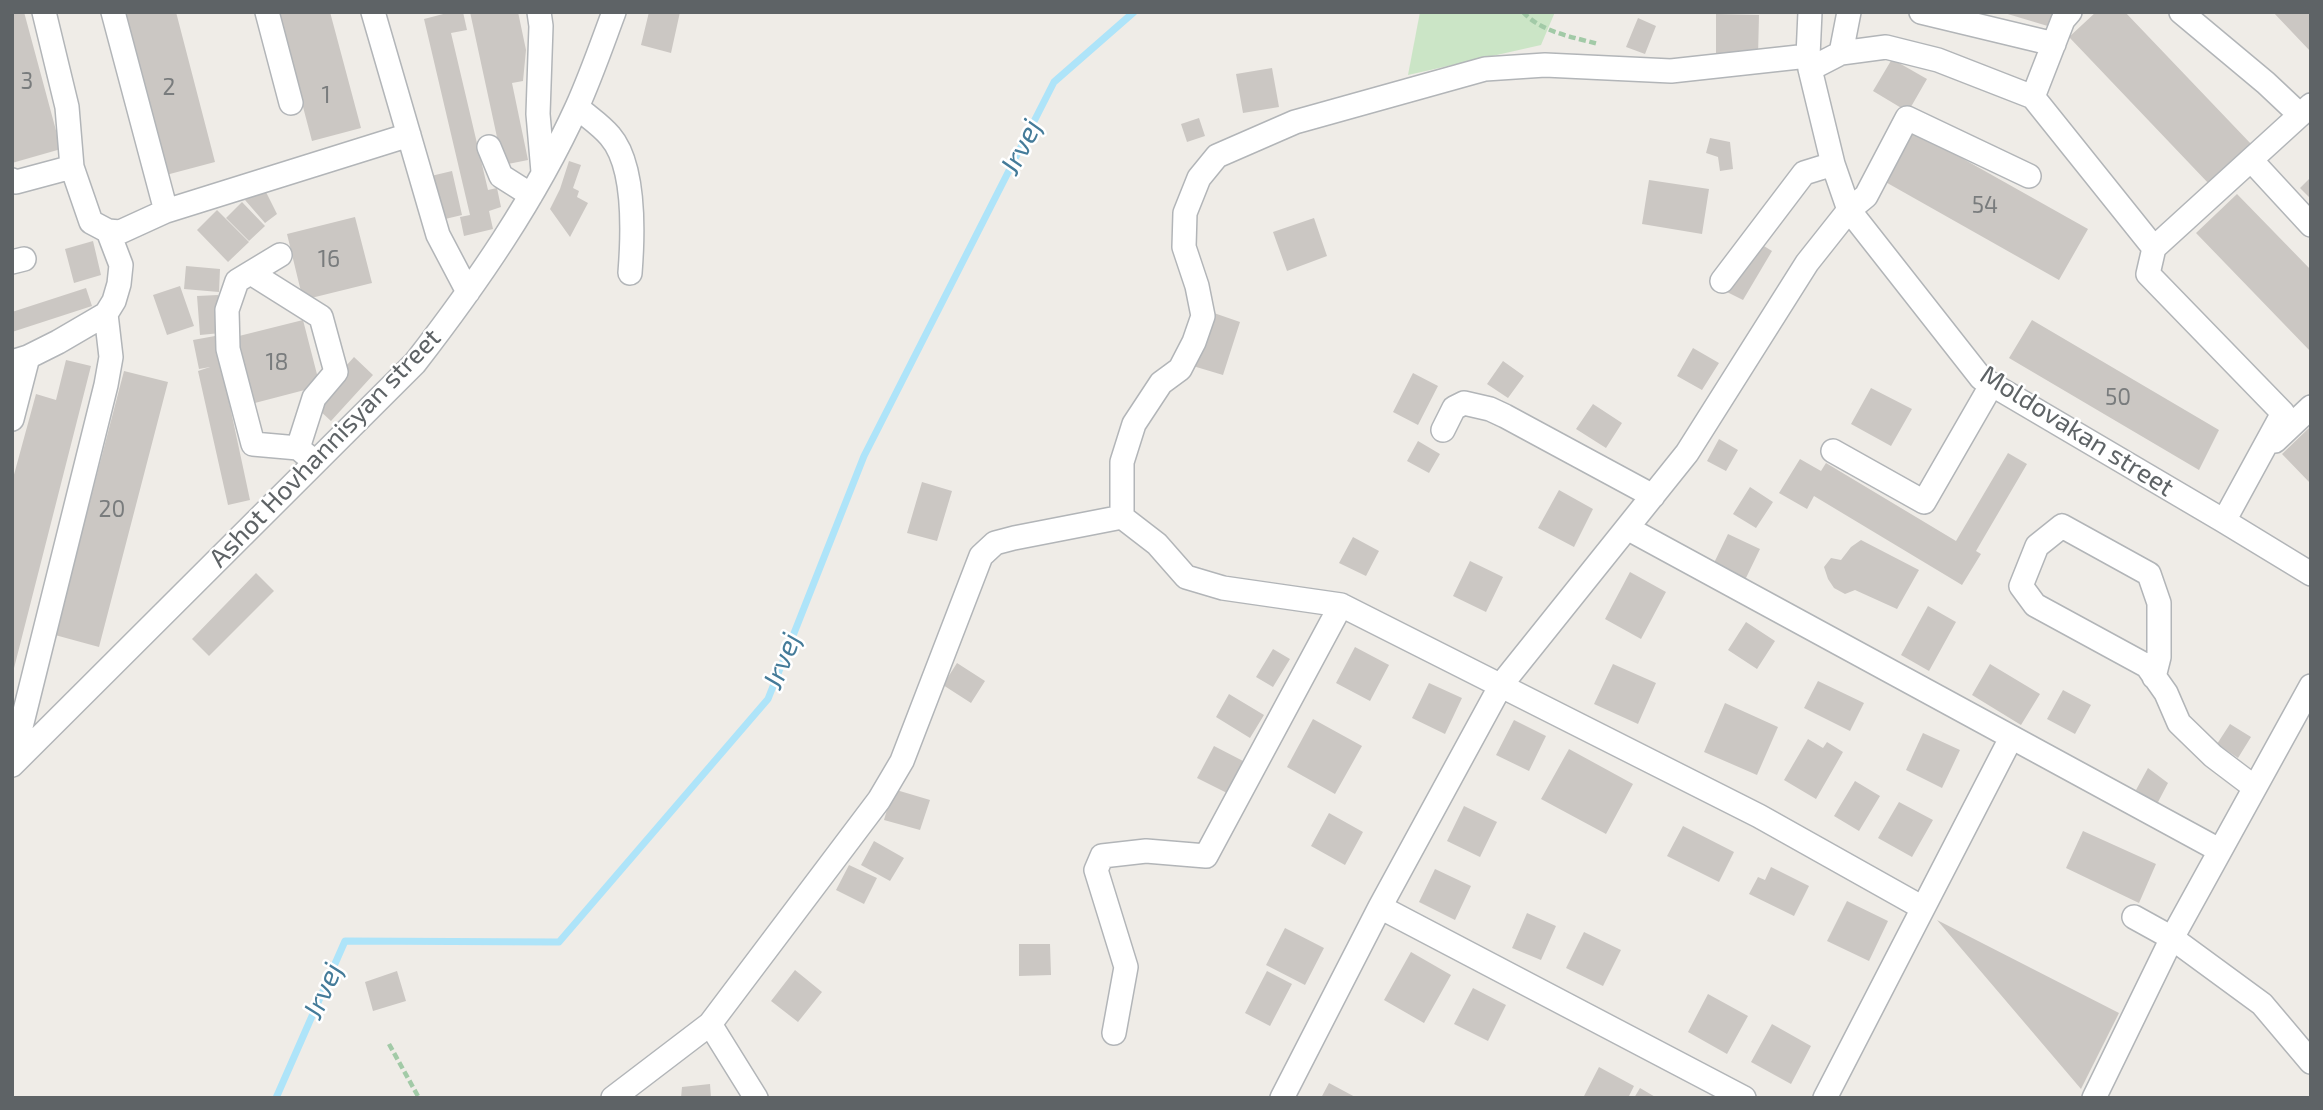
<!DOCTYPE html>
<style>
body{margin:0}
#map{position:relative;width:2323px;height:1110px;overflow:hidden;background:#efece7;font-family:"Exo 2",sans-serif}
canvas{display:block}
.frame{position:absolute;inset:0;border:14px solid #5e6366;pointer-events:none}
</style>
<div id="map">
<canvas width="2323" height="1110"></canvas>
<div class="frame"></div>
</div>
<script>
const ctx = document.querySelector('canvas').getContext('2d');
ctx.lineJoin = 'round';
function fill(path, color) {
  ctx.fillStyle = color;
  ctx.fill(path, 'evenodd');
}
function trace(path, color, width, dash) {
  ctx.strokeStyle = color;
  ctx.lineWidth = width;
  ctx.lineCap = dash ? 'butt' : 'round';
  ctx.setLineDash(dash || []);
  ctx.stroke(path);
}
function label(font, color, halo, rows, align = 'center') {
  ctx.font = font + ' "Exo 2",sans-serif';
  ctx.lineWidth = 5;
  ctx.setLineDash([]);
  ctx.textBaseline = 'middle';
  ctx.strokeStyle = halo;
  ctx.fillStyle = color;
  for (const [text, x, y, turn = 0] of rows) {
    ctx.save();
    ctx.translate(x, y);
    ctx.rotate((+turn || 0) * Math.PI / 180);
    ctx.textAlign = isNaN(turn) ? turn : align;
    if (halo) ctx.strokeText(text, 0, 0);
    ctx.fillText(text, 0, 0);
    ctx.restore();
  }
}
const green = new Path2D(`
 M1420,12h135l-14,33 -133,30z`);
const stream = new Path2D(`
 M276,1098l69,-157 214,1 209,-243 96,-243 190,-374 80,-70`);
const building = new Path2D(`
 M12,12h12l37,137 -49,14z
 M123,12h53l39,150 -49,13z
 M278,12h52l31,116 -49,13z
 M451,12h12l4,18 -16,3 37,157 9,-2 4,19 -12,4 4,18 -29,7 -4,-19 10,-2 -46,-196z
 M470,12h48l8,38 -3,31 -11,2 16,77 -25,5z
 M649,12h31l-9,41 -30,-8z
 M2001,12h54l-4,15z
 M2096,12h29l127,133 -42,40 -141,-148z
 M2273,12h38v40z
 M1716,14l43,1 -1,41 -42,-1z
 M1638,18l18,8 -11,28 -19,-7z
 M1892,59l35,20 -19,33 -35,-21z
 M1272,68l7,39 -36,6 -7,-39z
 M1199,118l6,18 -18,6 -6,-18z
 M1910,129l178,100 -29,51 -177,-100z
 M1710,138l20,4 3,27 -13,2 -2,-14 -12,-4z
 M569,161l12,4 -8,23 6,3 -2,6 11,6 -18,34 -20,-28 10,-20z
 M452,171l10,44 -21,5 -10,-44z
 M2311,177v22l-11,-11z
 M1649,180l60,9 -7,45 -60,-10z
 M264,188l13,26 -12,9 -20,-23z
 M2237,194l74,76v82l-115,-119z
 M242,202l23,24 -16,15 -23,-23z
 M217,210l32,32 -21,20 -31,-32z
 M355,217l17,66 -69,17 -16,-66z
 M1314,218l13,38 -40,15 -14,-39z
 M93,241l8,34 -27,8 -9,-34z
 M1759,243l13,8 -29,49 -16,-8z
 M186,266l34,3 -1,23 -35,-3z
 M180,286l14,40 -27,9 -14,-40z
 M86,288l6,18 -80,26v-20z
 M218,295l3,38 -21,2 -3,-39z
 M1211,312l29,10 -17,53 -30,-9z
 M303,320l17,66 -69,18 -16,-67z
 M2032,320l187,110 -20,40 -190,-112z
 M215,336l35,164 -22,5 -30,-134 12,-4 -11,2 -6,-29z
 M1693,348l26,15 -17,27 -25,-14z
 M354,357l19,18 -42,46 -13,-12 25,-27 -6,-6z
 M66,360l25,6 -79,310v-194l24,-88 20,6z
 M1503,361l21,15 -16,22 -21,-14z
 M124,371l44,11 -69,265 -44,-12z
 M1413,373l25,13 -20,39 -25,-13z
 M1871,388l41,21 -21,37 -40,-22z
 M1593,404l29,19 -16,25 -30,-19z
 M2311,426v58l-29,-30z
 M1719,439l19,11 -12,21 -19,-10z
 M1418,441l22,13 -11,19 -22,-12z
 M2008,453l19,11 -51,87 5,3 -19,31 -148,-89 -7,13 -28,-16 21,-34 21,12 5,-8 130,78z
 M922,482l30,9 -15,50 -30,-8z
 M1750,487l23,15 -17,26 -23,-14z
 M1559,490l34,19 -19,38 -36,-19z
 M1728,534l32,15 -15,31 -32,-15z
 M1353,537l26,14 -13,25 -27,-13z
 M1861,540l58,30 -22,39 -42,-19 -10,4 -11,-6 -6,-9 -4,-12 7,-9 10,2 10,-13z
 M1470,561l33,16 -17,35 -33,-16z
 M1630,572l36,20 -25,47 -36,-20z
 M256,573l18,18 -65,65 -17,-17z
 M1928,606l28,16 -27,49 -28,-16z
 M1746,622l29,19 -18,28 -29,-19z
 M1355,647l34,18 -19,36 -34,-18z
 M1273,649l17,10 -17,28 -17,-10z
 M957,663l28,18 -14,22 -28,-18z
 M1613,664l43,19 -18,41 -44,-20z
 M1990,664l50,30 -19,31 -49,-30z
 M1818,681l46,22 -14,28 -46,-23z
 M1429,683l33,15 -17,36 -33,-16z
 M2063,690l28,15 -16,29 -28,-15z
 M1229,694l35,21 -14,23 -34,-21z
 M1725,703l53,24 -21,48 -53,-23z
 M1313,719l49,27 -27,48 -48,-27z
 M1514,720l32,16 -17,35 -33,-16z
 M2230,724l21,13 -13,21 -21,-14z
 M1923,733l37,17 -18,38 -36,-18z
 M1808,739l15,9 4,-6 16,10 -27,47 -32,-19z
 M1214,746l31,16 -16,32 -32,-16z
 M1569,749l64,35 -27,50 -65,-35z
 M2148,768l20,15 -11,21 -21,-14z
 M1855,781l25,15 -21,35 -25,-15z
 M893,789l37,11 -10,30 -36,-10z
 M1899,802l34,18 -21,37 -34,-19z
 M1464,806l33,16 -17,35 -33,-16z
 M1329,813l34,19 -18,33 -34,-19z
 M1683,826l51,26 -15,30 -52,-26z
 M2083,831l73,33 -17,39 -73,-35z
 M874,841l30,17 -14,23 -29,-16z
 M849,865l28,13 -13,26 -28,-14z
 M1771,867l38,19 -15,30 -45,-22 9,-17 7,3z
 M1435,869l36,17 -16,34 -36,-18z
 M1847,901l41,20 -19,40 -42,-20z
 M1527,913l29,13 -15,34 -29,-12z
 M1937,920l182,93 -38,76z
 M1285,928l39,20 -19,37 -39,-20z
 M1584,932l37,18 -18,36 -37,-18z
 M1019,944h31l1,31 -32,1z
 M1411,952l40,23 -27,48 -40,-23z
 M795,970l27,22 -24,30 -27,-21z
 M397,971l9,30 -33,10 -8,-29z
 M1267,971l25,13 -22,42 -25,-13z
 M1473,988l33,17 -18,36 -34,-17z
 M1708,994l40,22 -21,38 -39,-22z
 M1772,1024l39,22 -20,38 -40,-22z
 M1599,1067l35,19 -6,12h-45z
 M1329,1083l28,15h-36z
 M710,1084l1,14h-30l1,-11z
 M1640,1088l17,10h-23z`);
const path = new Path2D(`
 M1523,12c18,20 50,25 75,32
 M389,1044l30,54`);
const minor = new Path2D(`
 M44,12l23,95 5,60
 M113,12l53,199
 M267,12l24,91
 M373,12l65,223 30,57
 M539,12l2,14 -3,88 5,58
 M1810,12l-2,44 2,13 23,95 16,46 132,168 243,143 87,53
 M1921,12l133,32
 M2181,12l85,71 34,32
 M1841,53l8,-41
 M1810,69l31,-16 45,-6 52,13 95,37 30,-77 7,-8
 M2033,97l121,151
 M577,107c10,9 24,18 33,29 26,30 23,99 20,137
 M489,147l12,29 30,19
 M2251,160l60,65
 M12,180l4,2 56,-15 19,55 17,9 12,1 46,-21 243,-76
 M280,255l-43,26 -10,29 1,39 25,95 45,4
 M12,262l12,-3
 M251,273l70,44 15,55 -22,26 -16,50 12,10
 M1722,281l82,-108 29,-9
 M12,362l16,-5 30,-15 48,-28 8,-13 5,-17 2,-19 -13,-34
 M12,419l16,-62
 M1443,430l11,-22 10,-5 26,6 15,7 148,80
 M2275,441l36,-34
 M1833,451l91,51 68,-118
 M1122,517v-55l12,-38 27,-41 19,-14 14,-27 9,-26 -6,-30 -13,-39 1,-34 14,-35 18,-22 78,-34 190,-53 60,-4 126,6 137,-15
 M1122,517l35,27 29,33 37,11 118,17 418,211 164,92
 M2224,521l59,-108 -135,-139 6,-26 157,-143
 M1627,528l592,322
 M2154,677l5,-20v-54l-10,-29 -87,-48 -25,20 -16,40 14,19 112,61 19,27 13,30 34,33 41,31
 M12,763l94,-378 5,-28 -5,-43
 M12,765l403,-402c62,-80 120,-164 162,-256 14,-31 25,-63 37,-95
 M1380,907l364,191
 M2134,917l38,21 139,-252
 M710,1024l46,74
 M1114,1033l12,-66 -30,-97 6,-14 44,-5 60,5 135,-251
 M613,1098l97,-74 169,-224 23,-39 79,-205 14,-13 19,-5 108,-21
 M1282,1098l98,-191 121,-222 186,-232 120,-190 42,-53 17,-14 41,-78 122,58
 M1825,1098l186,-360
 M2094,1098l78,-160 90,66 49,58`);
const numberNames = [
 ["3",27,81],
 ["2",169,87],
 ["1",326,95],
 ["54",1985,205],
 ["16",329,259],
 ["18",277,362],
 ["50",2118,397],
 ["20",112,509]
];
const streetNames = [
 ["Moldovakan street",2077,431,32],
 ["Ashot Hovhannisyan street",325,448,-46]
];
const waterNames = [
 ["Jrvej",1021,147,-63],
 ["Jrvej",782,661,-68],
 ["Jrvej",323,991,-66]
];
fill(green, '#cbe5c6');
trace(stream, '#aee4f9', 7);
fill(building, '#cbc7c3');
trace(minor, '#b2b5b8', 26);
trace(path, '#a2caa7', 4.5, [7, 3.5]);
trace(minor, '#fff', 23);
label('23px', '#797c7d', null, numberNames);
label('26px', '#5e6366', '#fff', streetNames);
label('italic 28px', '#447b99', '#fff', waterNames);
</script>
